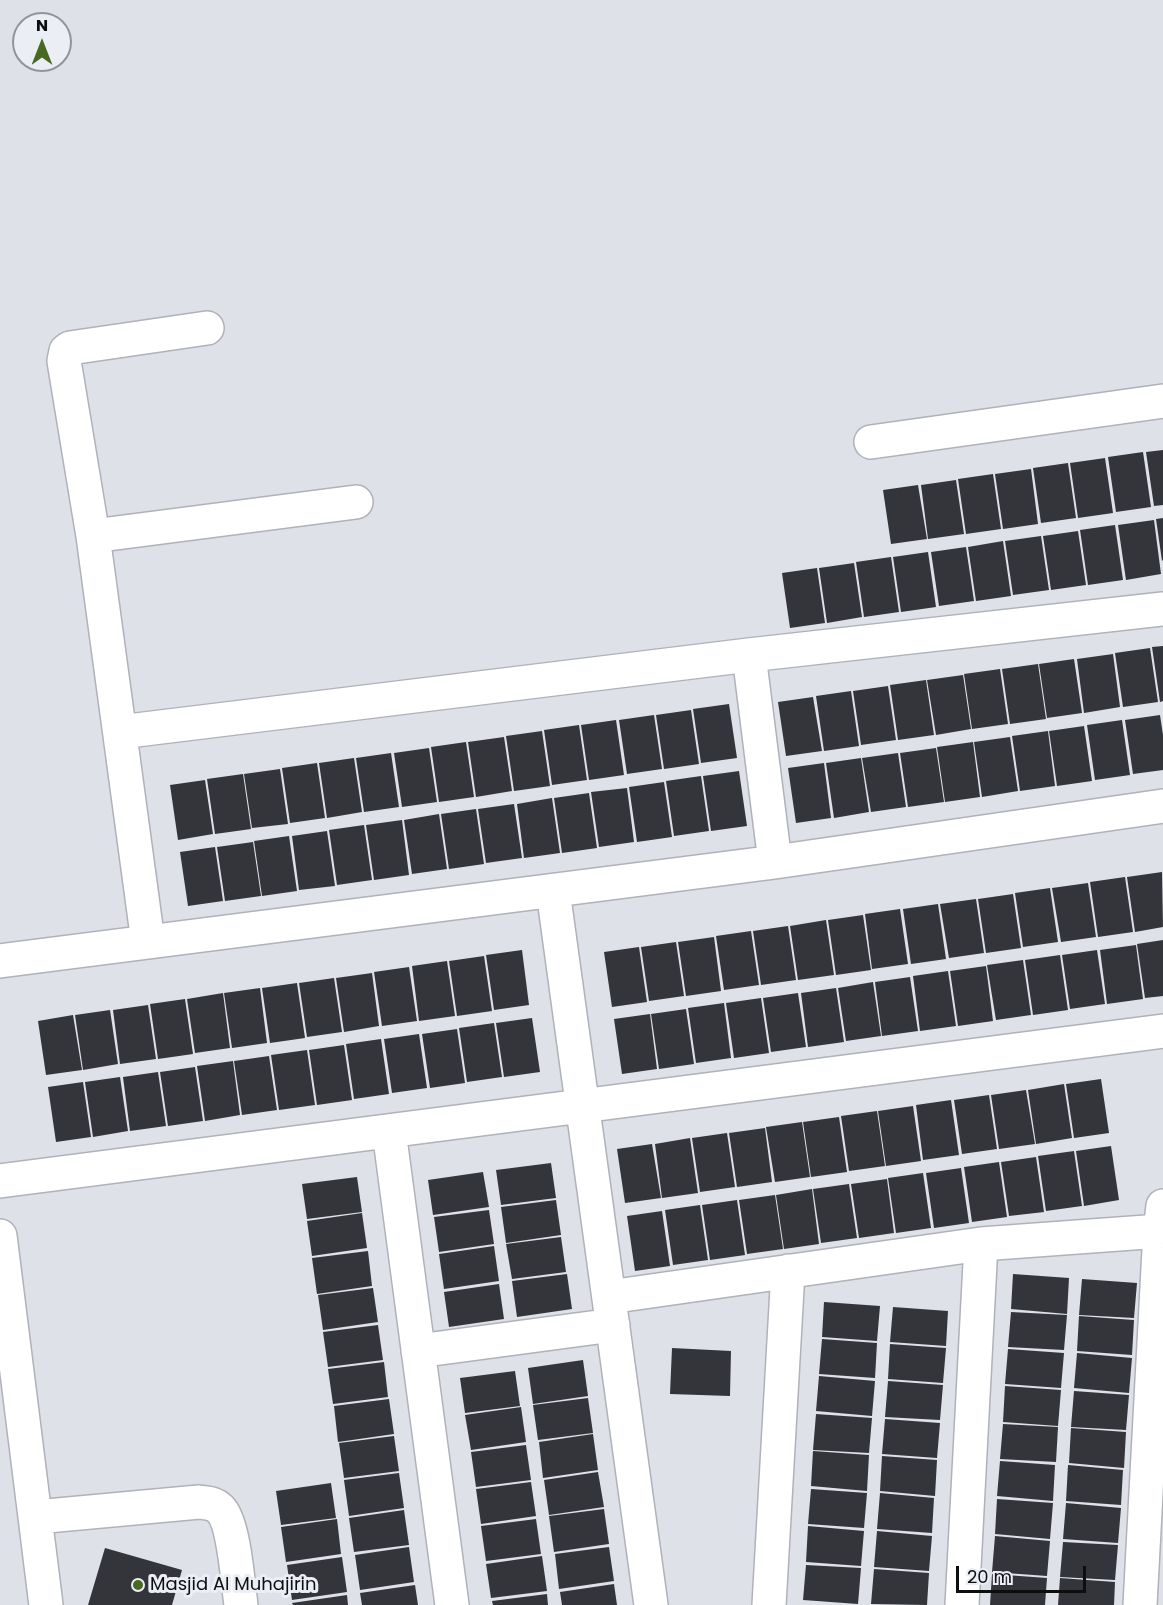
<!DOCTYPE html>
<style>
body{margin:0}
#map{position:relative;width:1163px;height:1605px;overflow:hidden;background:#dee1e7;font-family:Poppins,sans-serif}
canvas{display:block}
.north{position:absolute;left:12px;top:12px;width:60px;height:60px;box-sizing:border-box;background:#eceef5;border:2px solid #939499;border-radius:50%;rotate:0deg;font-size:16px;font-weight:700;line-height:24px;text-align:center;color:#0d0e10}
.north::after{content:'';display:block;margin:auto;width:21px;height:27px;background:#476921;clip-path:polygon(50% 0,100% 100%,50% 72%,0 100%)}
.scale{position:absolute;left:956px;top:1566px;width:130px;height:27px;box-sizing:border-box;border:3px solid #0d0e10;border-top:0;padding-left:8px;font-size:18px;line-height:21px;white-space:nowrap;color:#0d0e10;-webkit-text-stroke:4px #eceef5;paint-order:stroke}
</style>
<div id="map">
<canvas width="1163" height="1605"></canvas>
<div class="north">N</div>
<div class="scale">20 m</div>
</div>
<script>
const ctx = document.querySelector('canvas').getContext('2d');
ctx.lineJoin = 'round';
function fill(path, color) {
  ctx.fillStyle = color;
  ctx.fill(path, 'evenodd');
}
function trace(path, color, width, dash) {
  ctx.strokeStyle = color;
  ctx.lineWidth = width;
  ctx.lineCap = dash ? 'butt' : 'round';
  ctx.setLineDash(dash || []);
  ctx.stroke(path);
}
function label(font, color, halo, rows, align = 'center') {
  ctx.font = font + ' Poppins,sans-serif';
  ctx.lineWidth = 6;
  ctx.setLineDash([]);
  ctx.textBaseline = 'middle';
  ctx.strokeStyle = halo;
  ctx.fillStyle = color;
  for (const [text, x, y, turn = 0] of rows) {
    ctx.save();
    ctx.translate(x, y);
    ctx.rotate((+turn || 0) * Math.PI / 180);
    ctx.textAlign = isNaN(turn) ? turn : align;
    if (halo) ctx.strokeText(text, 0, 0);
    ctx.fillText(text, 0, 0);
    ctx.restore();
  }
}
const building = new Path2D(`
 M1163,450v55l-9,1 -8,-54z
 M1143,452l8,55 -35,5 -8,-55z
 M1105,458l8,55 -35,5 -8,-55z
 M1068,463l8,55 -35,5 -8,-55z
 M1031,469l7,55 -35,5 -8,-55z
 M993,474l8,55 -35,5 -8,-55z
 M956,480l8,54 -36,5 -7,-54z
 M918,485l9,54 -36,5 -8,-54z
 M1163,518v42l-1,1 -6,-42z
 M1154,520l7,54 -35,6 -8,-55z
 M1115,525l8,55 -35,5 -8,-55z
 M1078,531l8,54 -35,5 -8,-54z
 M1041,536l8,54 -36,5 -8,-54z
 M1003,541l8,55 -35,5 -8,-54z
 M966,547l8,54 -35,5 -8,-54z
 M928,552l8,55 -35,5 -8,-55z
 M891,557l8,55 -35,5 -8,-55z
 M854,563l8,54 -35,6 -8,-55z
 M817,568l8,55 -35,5 -8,-55z
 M1163,646v55l-3,1 -8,-55z
 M1150,648l8,54 -35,5 -8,-54z
 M1113,654l7,53 -36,6 -7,-54z
 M1074,659l8,54 -35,5 -8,-54z
 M1038,664l8,55 -36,5 -8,-55z
 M1000,669l8,55 -36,5 -8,-55z
 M963,675l8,54 -35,6 -9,-55z
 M926,680l8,55 -36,5 -8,-55z
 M888,686l8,54 -35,5 -8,-54z
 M851,691l8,55 -35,5 -8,-55z
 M813,697l9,54 -36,5 -8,-54z
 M729,704l8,54 -36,5 -8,-54z
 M691,710l8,54 -35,5 -8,-54z
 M654,715l8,54 -35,5 -8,-54z
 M1160,715l3,20v35l-30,4 -8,-54z
 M616,720l8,55 -35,5 -8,-55z
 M1122,720l8,55 -35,5 -8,-55z
 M579,725l8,55 -35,5 -8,-55z
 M1084,726l8,55 -35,5 -8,-55z
 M542,731l8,55 -36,5 -8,-55z
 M1048,731l7,55 -35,5 -8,-55z
 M504,737l8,54 -36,6 -8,-55z
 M1010,737l8,54 -36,6 -8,-55z
 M466,742l8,55 -35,5 -8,-55z
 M973,742l7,55 -35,5 -8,-55z
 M429,748l8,54 -35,5 -8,-54z
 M936,748l8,54 -36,5 -8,-54z
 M391,753l8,54 -35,5 -8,-54z
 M898,753l8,54 -35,5 -9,-54z
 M354,758l8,54 -35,6 -8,-55z
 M861,758l8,54 -35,6 -8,-55z
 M317,763l8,55 -35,5 -8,-55z
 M824,763l7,55 -35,5 -8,-55z
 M280,769l8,55 -36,4 -8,-54z
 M739,771l8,55 -36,5 -8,-55z
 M243,774l8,55 -36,5 -8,-55z
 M701,776l8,55 -35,5 -8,-55z
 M205,780l8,54 -35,6 -8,-55z
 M664,782l8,55 -35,5 -8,-55z
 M627,788l7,54 -35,5 -8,-55z
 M589,793l8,55 -35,5 -8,-55z
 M552,798l8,55 -36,5 -7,-54z
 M514,804l8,54 -36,5 -8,-54z
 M476,809l8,55 -35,5 -8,-55z
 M439,814l8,55 -35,5 -8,-54z
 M402,820l7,55 -35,5 -8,-55z
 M364,825l8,55 -35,5 -8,-55z
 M327,831l8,55 -36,4 -7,-54z
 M289,836l8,55 -35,5 -8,-55z
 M253,842l8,54 -36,5 -8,-54z
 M215,847l8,54 -35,5 -8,-54z
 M1162,872l1,55 -28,5 -8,-55z
 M1125,877l8,55 -35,5 -8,-55z
 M1088,883l8,54 -35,5 -9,-54z
 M1050,888l8,54 -35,5 -8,-54z
 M1013,894l8,54 -35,5 -8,-54z
 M976,899l8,54 -35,5 -9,-54z
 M938,904l8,55 -35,5 -8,-55z
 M900,909l8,55 -36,5 -7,-55z
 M863,915l8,55 -35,5 -8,-55z
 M826,920l8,55 -36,5 -8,-54z
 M788,926l8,54 -35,5 -8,-54z
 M751,931l8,54 -35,5 -8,-54z
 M714,937l7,54 -35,5 -8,-54z
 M1163,940v56l-18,2 -8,-54z
 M676,942l8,54 -35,5 -8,-54z
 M1136,945l7,54 -36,5 -7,-54z
 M639,947l8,55 -35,5 -8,-55z
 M522,950l7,55 -35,5 -8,-55z
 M1097,950l8,54 -35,5 -8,-54z
 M1060,955l8,55 -35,5 -8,-55z
 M484,956l8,55 -35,5 -8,-55z
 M1023,960l8,55 -35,5 -9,-55z
 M447,961l8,55 -36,5 -7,-55z
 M986,966l7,55 -35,5 -8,-55z
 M409,967l8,54 -35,5 -8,-54z
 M948,971l8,55 -36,5 -7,-55z
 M372,973l7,53 -35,6 -8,-54z
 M910,977l8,54 -36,5 -7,-54z
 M334,978l8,54 -35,5 -8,-54z
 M873,982l8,54 -35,5 -8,-53z
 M297,983l8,55 -35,5 -8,-55z
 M260,988l7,55 -35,5 -8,-55z
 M836,988l8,54 -36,5 -7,-54z
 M223,993l7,55 -35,5 -8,-54z
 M798,993l8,54 -35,5 -8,-54z
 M761,998l8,55 -35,5 -8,-55z
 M185,999l8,55 -35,5 -8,-55z
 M724,1003l7,55 -35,5 -8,-55z
 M148,1005l8,54 -36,5 -7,-54z
 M686,1009l8,55 -35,5 -8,-55z
 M110,1010l8,54 -35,6 -8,-55z
 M650,1014l7,55 -35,5 -8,-55z
 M73,1015l9,55 -36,5 -8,-54z
 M532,1018l8,54 -36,5 -8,-54z
 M494,1023l8,54 -35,5 -8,-54z
 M457,1029l8,54 -35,5 -8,-54z
 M419,1034l8,54 -35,5 -8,-54z
 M381,1039l8,55 -35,5 -8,-55z
 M344,1045l8,55 -35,5 -8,-55z
 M307,1050l8,55 -36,5 -8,-55z
 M269,1056l8,54 -35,5 -8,-54z
 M233,1061l7,54 -35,6 -8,-55z
 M195,1067l8,54 -35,5 -8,-54z
 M158,1072l8,54 -36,5 -7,-54z
 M120,1077l8,54 -35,6 -8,-55z
 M1101,1079l8,54 -35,5 -8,-54z
 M83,1082l8,55 -35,5 -8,-55z
 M1064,1084l8,54 -36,6 -8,-54z
 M1026,1090l9,54 -36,5 -8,-54z
 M989,1095l8,54 -35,5 -8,-54z
 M951,1100l8,55 -36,5 -7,-55z
 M913,1106l8,55 -35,5 -8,-55z
 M877,1111l8,55 -36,5 -8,-55z
 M839,1117l8,55 -36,5 -8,-55z
 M802,1122l8,55 -35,5 -9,-55z
 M765,1128l7,54 -35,5 -8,-54z
 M727,1133l8,54 -35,5 -8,-54z
 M690,1138l8,55 -36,5 -7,-54z
 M652,1144l9,54 -36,5 -8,-54z
 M1111,1146l8,54 -35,6 -8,-55z
 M1074,1151l8,55 -36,5 -8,-55z
 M1036,1157l8,55 -35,4 -8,-54z
 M999,1162l8,55 -35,5 -8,-55z
 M551,1163l5,35 -55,7 -5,-35z
 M961,1168l8,55 -35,5 -8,-55z
 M483,1172l6,35 -56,8 -5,-35z
 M923,1173l8,55 -35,5 -8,-55z
 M357,1177l5,35 -55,7 -5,-35z
 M887,1179l7,54 -35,5 -8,-54z
 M849,1184l8,54 -36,5 -8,-54z
 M812,1189l7,55 -35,5 -8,-54z
 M775,1195l8,54 -36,5 -8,-54z
 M556,1200l5,35 -55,8 -5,-36z
 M737,1200l8,55 -35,5 -8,-55z
 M700,1205l8,55 -35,5 -8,-55z
 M489,1210l5,34 -55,8 -5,-35z
 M662,1211l8,55 -35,5 -8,-55z
 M362,1213l5,35 -55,8 -5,-35z
 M561,1237l5,35 -54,7 -6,-35z
 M494,1246l5,35 -55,8 -5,-35z
 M368,1251l4,35 -55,8 -5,-36z
 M567,1274l5,35 -55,8 -5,-36z
 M1013,1274l56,4 -2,36 -56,-5z
 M1082,1279l55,4 -3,35 -55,-3z
 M499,1284l5,35 -55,8 -5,-35z
 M373,1288l5,34 -55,8 -5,-35z
 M824,1302l56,4 -3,35 -55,-4z
 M893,1307l55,4 -2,35 -56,-4z
 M1011,1312l56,3 -3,35 -56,-3z
 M1079,1316l55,4 -2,35 -55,-4z
 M378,1325l5,35 -55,7 -5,-35z
 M822,1339l55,4 -2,35 -56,-4z
 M890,1344l56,4 -3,35 -55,-4z
 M672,1348l59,3 -1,45 -60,-2z
 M1008,1349l56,4 -3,35 -56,-4z
 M1077,1353l55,5 -3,35 -55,-5z
 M583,1360l5,36 -55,8 -5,-36z
 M384,1362l4,35 -55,7 -5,-35z
 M515,1371l5,35 -55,7 -5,-35z
 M819,1376l56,5 -3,35 -56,-5z
 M888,1381l55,4 -3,35 -55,-3z
 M1005,1386l56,4 -3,36 -55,-4z
 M1074,1391l55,4 -3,35 -55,-3z
 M588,1398l5,35 -55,7 -5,-35z
 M389,1399l5,35 -56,8 -4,-36z
 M521,1407l5,35 -55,8 -6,-35z
 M816,1414l56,4 -3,35 -56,-3z
 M885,1419l55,4 -3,35 -55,-4z
 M1003,1424l55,3 -2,35 -56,-3z
 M1071,1428l55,4 -2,36 -55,-5z
 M593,1434l5,36 -55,8 -4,-36z
 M394,1436l5,35 -55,7 -5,-35z
 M526,1445l5,35 -55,7 -5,-35z
 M813,1451l56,4 -2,36 -56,-5z
 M882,1456l55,4 -2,36 -55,-5z
 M1000,1461l55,4 -2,36 -56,-5z
 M1068,1465l55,5 -2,35 -55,-4z
 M598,1472l6,35 -55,8 -5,-35z
 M399,1473l5,35 -55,8 -5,-36z
 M531,1482l5,34 -55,8 -5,-35z
 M331,1483l5,35 -55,7 -5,-34z
 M811,1489l56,4 -3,35 -56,-4z
 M880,1493l54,5 -2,35 -55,-4z
 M997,1499l56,4 -3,36 -55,-5z
 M1066,1503l55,5 -3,35 -55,-4z
 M604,1509l5,35 -55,8 -5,-36z
 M404,1510l5,35 -55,7 -5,-34z
 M337,1519l4,35 -55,8 -5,-35z
 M536,1519l5,35 -55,7 -5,-35z
 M808,1526l56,5 -3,35 -55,-4z
 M877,1531l55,5 -3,35 -55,-4z
 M995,1536l55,5 -3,35 -55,-4z
 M1063,1542l55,3 -3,35 -55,-3z
 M409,1547l5,35 -54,8 -5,-35z
 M609,1547l5,34 -55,8 -4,-35z
 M105,1548l77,22 -10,35h-84z
 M542,1556l5,35 -56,7 -5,-34z
 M342,1557l5,35 -55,8 -5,-35z
 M806,1565l55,3 -3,36 -55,-4z
 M874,1569l55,4 -2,32 -56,-1z
 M992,1574l55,4 -2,27h-55z
 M1060,1578l55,4 -1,23h-56z
 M614,1584l3,21h-55l-2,-13z
 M415,1585l3,20h-56l-2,-12z
 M547,1594l1,11h-55l-1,-4z
 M347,1595l1,10h-55l-1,-2z`);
const minor = new Path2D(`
 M871,442l292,-41
 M93,536l263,-34
 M749,655l26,207
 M120,732l629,-77 414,-46
 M553,891l98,714
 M148,942l-55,-406 -29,-175 2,-10 4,-3 137,-20
 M0,961l775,-99 388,-56
 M389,1131l63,474
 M0,1181l1163,-150
 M0,1236l46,369
 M609,1297l372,-53 179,-13
 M418,1351l195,-26
 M36,1517l163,-15c8,1 15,1 21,7 14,13 18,75 21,96
 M769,1605l19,-334
 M962,1605l19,-361
 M1140,1605l20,-374 3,-25`);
const markers = [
 [138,1585,6,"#476921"]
];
const poiNames = [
 ["Masjid Al Muhajirin",150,1585]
];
fill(building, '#33353a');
trace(minor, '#afb2b8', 36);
trace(minor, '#fff', 33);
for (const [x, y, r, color] of markers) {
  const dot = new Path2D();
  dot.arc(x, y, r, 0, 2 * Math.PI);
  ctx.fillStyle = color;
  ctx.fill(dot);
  trace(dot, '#eceef5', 2);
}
label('18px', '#0d0e10', '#eceef5', poiNames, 'left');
</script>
